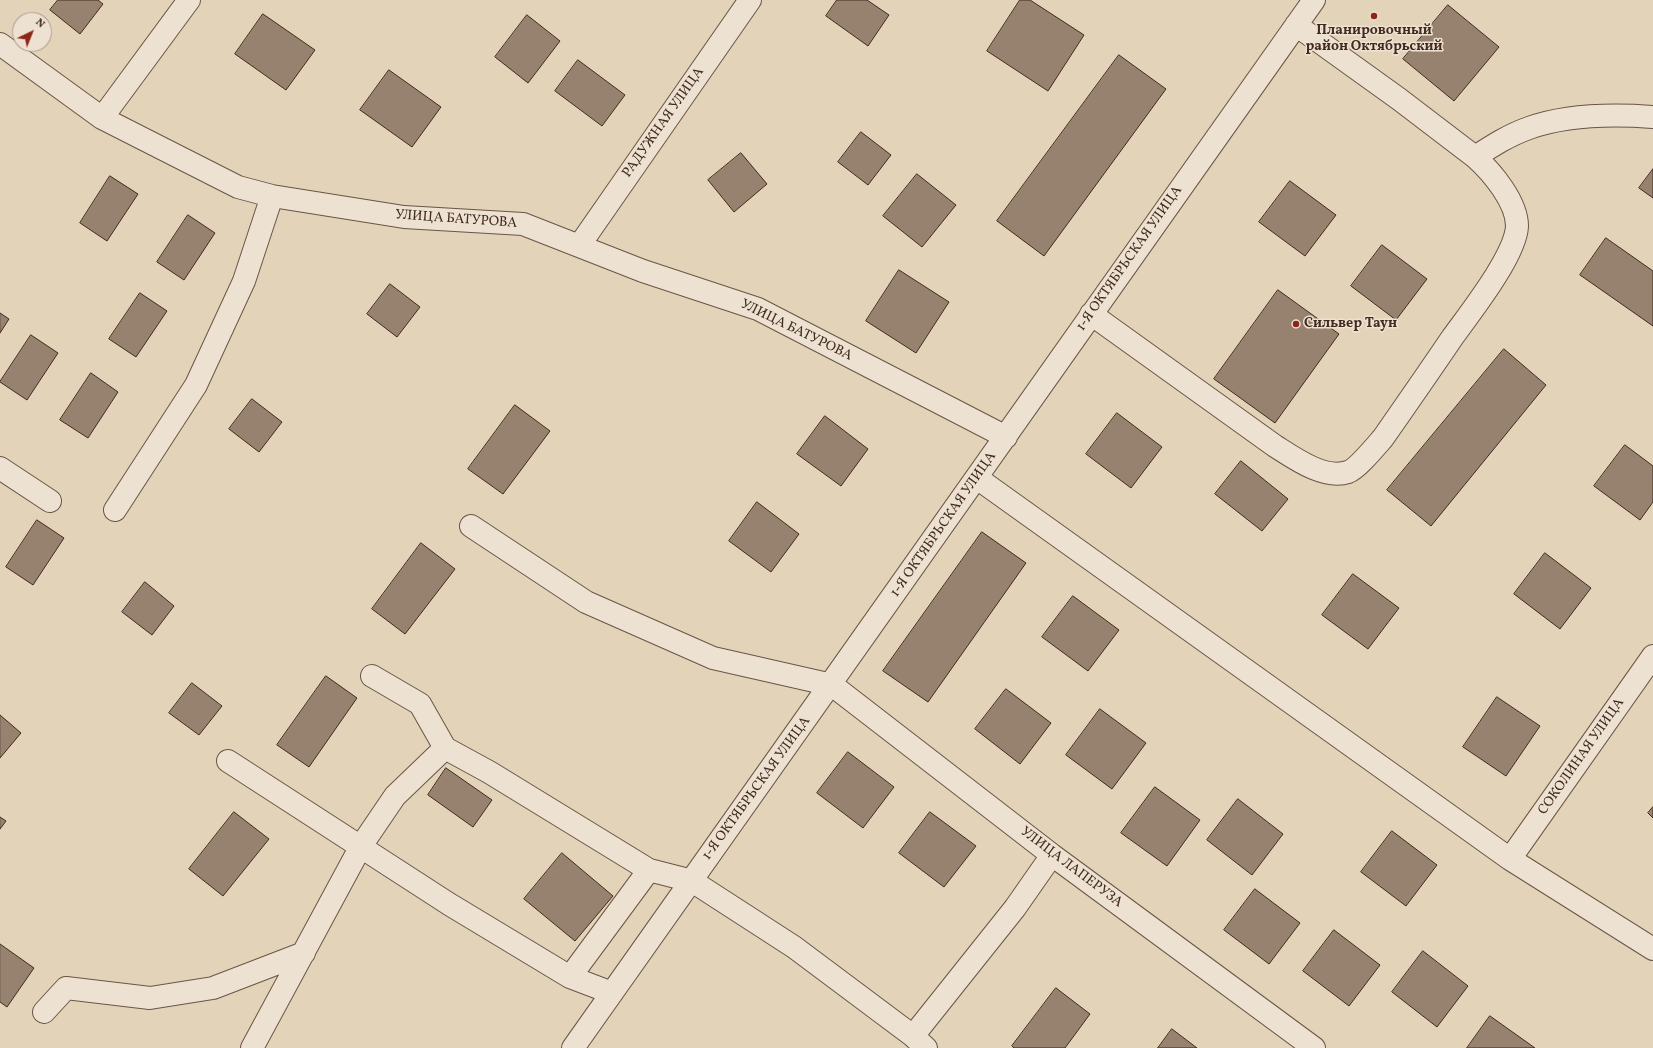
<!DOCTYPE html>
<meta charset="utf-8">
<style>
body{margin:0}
#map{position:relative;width:1653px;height:1048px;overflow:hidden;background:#e3d3b8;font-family:Vollkorn,serif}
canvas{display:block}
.north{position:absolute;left:12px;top:12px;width:40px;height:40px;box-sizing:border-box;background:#ede2d1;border:1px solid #a9988a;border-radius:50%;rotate:43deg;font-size:11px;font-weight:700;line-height:16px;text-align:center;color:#422a20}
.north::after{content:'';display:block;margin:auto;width:14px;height:18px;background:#8f2418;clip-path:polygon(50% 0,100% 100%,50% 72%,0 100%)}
</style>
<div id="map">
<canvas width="1653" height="1048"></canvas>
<div class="north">N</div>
</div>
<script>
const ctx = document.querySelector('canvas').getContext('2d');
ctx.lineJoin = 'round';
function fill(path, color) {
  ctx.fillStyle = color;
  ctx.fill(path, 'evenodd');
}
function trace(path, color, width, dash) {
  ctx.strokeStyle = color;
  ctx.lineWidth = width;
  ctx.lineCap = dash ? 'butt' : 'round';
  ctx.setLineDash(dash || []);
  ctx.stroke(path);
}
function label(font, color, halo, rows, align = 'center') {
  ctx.font = font + ' Vollkorn,serif';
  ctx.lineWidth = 3;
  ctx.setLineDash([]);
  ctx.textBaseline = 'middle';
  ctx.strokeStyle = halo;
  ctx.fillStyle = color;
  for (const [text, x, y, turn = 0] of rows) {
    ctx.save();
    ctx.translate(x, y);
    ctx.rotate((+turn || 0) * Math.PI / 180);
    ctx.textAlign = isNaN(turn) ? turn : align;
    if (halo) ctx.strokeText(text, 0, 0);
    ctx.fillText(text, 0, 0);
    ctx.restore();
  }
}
const building = new Path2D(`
 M58,0h40l5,4 -23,30 -30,-24z
 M837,0h30l22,15 -21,31 -42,-30z
 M1020,0h10l54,35 -36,56 -61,-40z
 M1448,5l51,42 -45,54 -51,-42z
 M263,14l52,36 -29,40 -51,-36z
 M527,15l33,26 -32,42 -33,-26z
 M1119,55l47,34 -122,167 -47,-35z
 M578,60l47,35 -23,31 -47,-35z
 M389,70l52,37 -29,40 -52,-37z
 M861,132l30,23 -23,30 -30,-23z
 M741,153l26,31 -33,28 -26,-32z
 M1653,169v29l-14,-10z
 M917,174l39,31 -34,42 -39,-31z
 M110,176l28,18 -31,47 -27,-18z
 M1290,181l46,34 -31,41 -46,-34z
 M188,215l27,18 -31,47 -27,-18z
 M1606,238l47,33v55l-73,-51z
 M1382,245l45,34 -31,41 -45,-34z
 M899,270l50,32 -33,51 -50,-32z
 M390,284l30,23 -23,30 -30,-23z
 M1278,290l61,44 -64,89 -61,-44z
 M140,293l27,18 -31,46 -27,-18z
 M0,313l9,6 -9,14z
 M31,335l27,18 -31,47 -27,-18z
 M1504,349l42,36 -115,141 -44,-36z
 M91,373l27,19 -30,46 -28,-18z
 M252,399l30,23 -23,30 -30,-23z
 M515,405l35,26 -47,63 -35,-25z
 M1117,413l45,34 -31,41 -45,-34z
 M825,416l43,33 -27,37 -44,-32z
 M1625,445l28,21v36l-13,18 -46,-34z
 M1241,461l47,38 -26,32 -47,-37z
 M757,502l42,32 -28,38 -42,-31z
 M37,520l27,18 -31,47 -27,-18z
 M982,532l44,31 -98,139 -45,-31z
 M421,543l34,26 -50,65 -33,-25z
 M1545,553l46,35 -31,41 -46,-35z
 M1353,574l46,34 -31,41 -46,-34z
 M145,582l29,24 -22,29 -30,-23z
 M1073,596l46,34 -31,41 -46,-34z
 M326,676l31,22 -48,69 -32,-22z
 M192,683l30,23 -23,29 -30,-22z
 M1006,689l45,34 -31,41 -45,-35z
 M1497,697l43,29 -34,50 -43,-29z
 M1100,709l46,34 -34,46 -46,-34z
 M0,715l21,18 -21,25z
 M848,752l46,35 -31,41 -46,-35z
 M446,768l46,32 -19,27 -45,-32z
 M1155,787l45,33 -33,46 -46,-33z
 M1238,799l45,35 -31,41 -45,-35z
 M1653,807v11l-5,-5z
 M234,812l35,27 -46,57 -34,-27z
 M930,812l46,34 -32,41 -45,-34z
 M0,817l6,4 -6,8z
 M1392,831l45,34 -31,41 -45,-34z
 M562,853l51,43 -38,45 -51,-42z
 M1255,889l45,34 -31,41 -45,-34z
 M1334,930l46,35 -31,41 -46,-35z
 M0,944l34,24 -27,39 -7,-5z
 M1423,951l45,35 -31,41 -45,-35z
 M1056,988l34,26 -25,34h-51l-2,-2z
 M1490,1016l45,32h-68z
 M1172,1029l25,19h-39z`);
const minor = new Path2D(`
 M0,44l102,74 136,69 34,9 132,21 119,7 120,47 115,38 248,128
 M102,118l87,-118
 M1475,157c17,-11 34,-22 54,-29 39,-14 84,-14 124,-11
 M579,246l171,-246
 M1091,314l184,132c19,12 49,34 73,26 9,-3 28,-26 35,-34 23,-33 46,-66 69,-100 18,-25 64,-83 65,-112 0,-24 -25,-54 -42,-69l-76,-58 -103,-74
 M0,468l50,33
 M977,478l533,381 143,90
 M115,510l81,-125 48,-104 28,-85
 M471,526l115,76 127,56 119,27 220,170 262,193
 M445,748l44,24 160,98 43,11 102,66 119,89 13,12
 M228,761l221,143 121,73 42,16
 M1510,859l143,-203
 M570,977l79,-107
 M44,1012l22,-24 84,10 63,-10 91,-35
 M913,1036l102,-128 37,-53
 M252,1048l109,-202 34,-50 50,-48 -25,-44 -48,-28
 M573,1048c248,-348 493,-699 741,-1048`);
const markers = [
 [1374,16,4,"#8f2418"],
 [1296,324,4,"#8f2418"]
];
const poiNames = [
 ["Планировочный",1374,31],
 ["район Октябрьский",1374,47],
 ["Сильвер Таун",1304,324,"left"]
];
const streetNames = [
 ["РАДУЖНАЯ УЛИЦА",664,123,-55],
 ["УЛИЦА БАТУРОВА",456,220,4],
 ["1-Я ОКТЯБРЬСКАЯ УЛИЦА",1130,259,-55],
 ["УЛИЦА БАТУРОВА",796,331,26],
 ["1-Я ОКТЯБРЬСКАЯ УЛИЦА",944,525,-55],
 ["СОКОЛИНАЯ УЛИЦА",1582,757,-55],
 ["1-Я ОКТЯБРЬСКАЯ УЛИЦА",757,789,-54],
 ["УЛИЦА ЛАПЕРУЗА",1071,868,37]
];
fill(building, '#96826f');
trace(building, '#422a20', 1);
trace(minor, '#6a5446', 24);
trace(minor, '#ede2d1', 22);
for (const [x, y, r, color] of markers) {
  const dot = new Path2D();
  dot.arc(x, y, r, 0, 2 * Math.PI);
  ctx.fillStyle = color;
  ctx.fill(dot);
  trace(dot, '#ede2d1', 1.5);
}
label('bold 14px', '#422a20', '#ede2d1', poiNames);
label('14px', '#422a20', '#ede2d1', streetNames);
</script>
